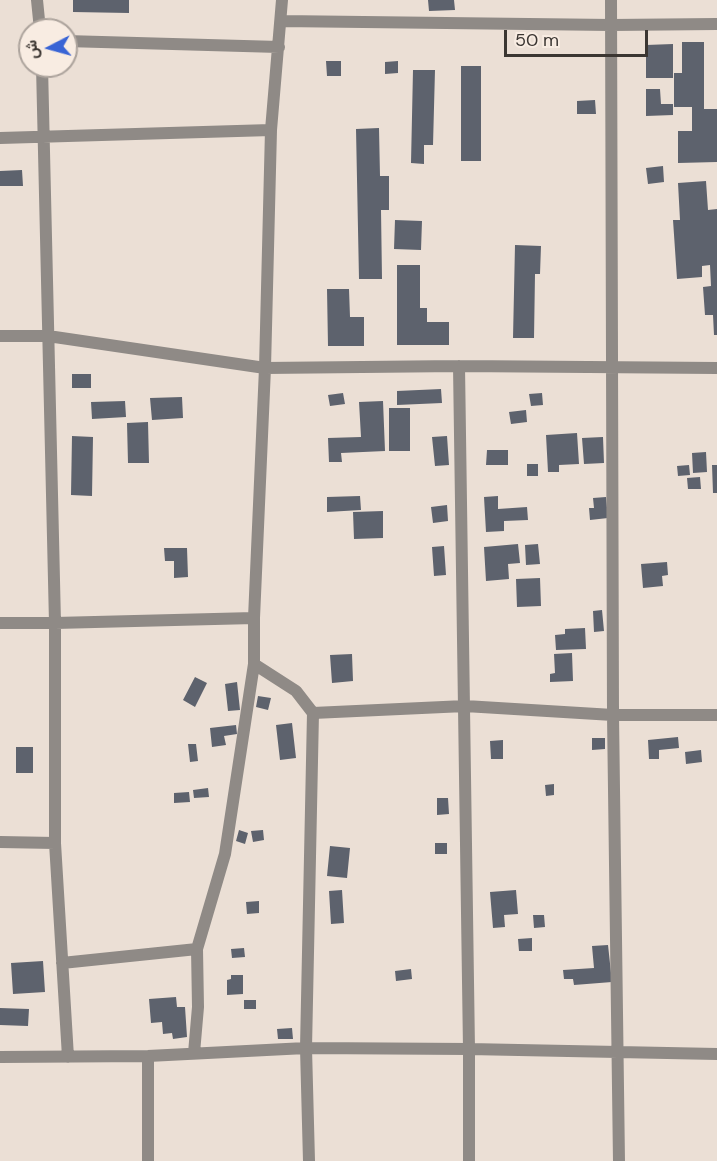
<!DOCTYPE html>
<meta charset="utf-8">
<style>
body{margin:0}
#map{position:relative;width:717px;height:1161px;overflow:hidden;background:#ebdfd5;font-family:"DM Sans",Vazirmatn,sans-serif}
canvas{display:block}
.north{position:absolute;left:18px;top:18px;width:60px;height:60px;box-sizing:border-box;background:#f8ece2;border:2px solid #aca39c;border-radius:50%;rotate:264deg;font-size:16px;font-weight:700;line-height:24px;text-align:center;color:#3b3632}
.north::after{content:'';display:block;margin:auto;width:21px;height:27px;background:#3964d5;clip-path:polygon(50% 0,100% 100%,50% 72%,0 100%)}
.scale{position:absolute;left:504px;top:30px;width:144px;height:27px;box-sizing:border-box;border:3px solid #3b3632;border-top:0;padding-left:8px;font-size:18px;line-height:21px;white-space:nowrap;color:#3b3632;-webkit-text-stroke:4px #f8ece2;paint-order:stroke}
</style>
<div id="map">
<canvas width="717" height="1161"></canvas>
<div class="north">ش</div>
<div class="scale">50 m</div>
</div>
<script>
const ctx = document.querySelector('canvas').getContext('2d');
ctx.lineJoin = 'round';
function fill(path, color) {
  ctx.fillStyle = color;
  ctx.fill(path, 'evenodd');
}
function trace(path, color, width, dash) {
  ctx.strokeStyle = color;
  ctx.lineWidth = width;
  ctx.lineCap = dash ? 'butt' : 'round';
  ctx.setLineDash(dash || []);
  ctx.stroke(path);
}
const building = new Path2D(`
 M73,0h56v13l-56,-1z
 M428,0h26l1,10 -26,1z
 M682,42h22v67h13v53l-39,1v-32h14v-24h-18v-34h8z
 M673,44v34h-27v-33z
 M326,61h15v15h-14z
 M398,61v12l-13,1v-12z
 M461,66h20v95h-20z
 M413,70h22l-2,75h-9v19l-13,-1z
 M646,89h14l1,15h12v11l-27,1z
 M595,100l1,14h-19v-13z
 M379,128l1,48h9v34h-8l1,69h-23l-3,-150z
 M663,166l1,16 -16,2 -2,-16z
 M22,170l1,16h-23v-15z
 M706,181l2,29 9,-1v126h-3l-1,-20h-8l-2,-28 8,-1 -1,-21 -8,1v11l-25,2 -4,-59h7l-2,-37z
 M395,220l27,1 -1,29 -27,-1z
 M515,245l26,1 -1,28h-5l-1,64h-21z
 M397,265h23v43h7v14h22v23h-52z
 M327,289h22l1,28h14v29h-36z
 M72,374h19v14h-19z
 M441,389l1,14 -45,2v-14z
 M343,393l2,11 -15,2 -2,-11z
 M542,393l1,12 -12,1 -2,-12z
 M182,397l1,21 -31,2 -2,-22z
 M125,401l1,16 -34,2 -1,-17z
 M383,401l2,50 -44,2 1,9h-13l-1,-24 33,-1 -2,-35z
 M389,408h21v43h-21z
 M526,410l1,12 -16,2 -2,-12z
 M148,422l1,41h-21l-1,-40z
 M577,433l2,31 -20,1v7h-11l-2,-37z
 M72,436l21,1 -1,59 -21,-1z
 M447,436l2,29 -14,1 -3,-29z
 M603,437l1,26 -20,1 -2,-26z
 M487,450h21v15h-22z
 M706,452l1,20 -14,1 -1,-20z
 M527,464h11v12h-11z
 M689,465l1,10 -12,1 -1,-10z
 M712,465h5v28h-4z
 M700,477l1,12h-13l-1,-11z
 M360,496l1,14 -34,2v-15z
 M498,496v13l29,-2 1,13 -24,1v10l-18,1 -2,-35z
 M606,497l2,21 -18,2 -1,-12h5l-1,-10z
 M447,505l1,16 -15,2 -2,-16z
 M383,511v27l-29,1 -1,-27z
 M518,544l2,19 -12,1 1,15 -23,2 -2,-34z
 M538,544l2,20 -14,1 -1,-20z
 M444,546l2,29 -12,1 -2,-29z
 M164,548h23l1,29 -14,1v-17h-9z
 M667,562l1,13 -6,1 1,10 -20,2 -2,-24z
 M540,578l1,28 -24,1 -1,-28z
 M602,610l2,21 -10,1 -1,-21z
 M585,628l1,21 -30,1 -1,-15 10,-1v-5z
 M572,653l1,28 -23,1v-8l5,-1 -1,-19z
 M352,654l1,27 -21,2 -2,-28z
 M195,677l12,6 -12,24 -12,-7z
 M237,682l3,28 -12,1 -3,-27z
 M258,696l13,2 -3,12 -12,-3z
 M292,723l4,35 -16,2 -4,-35z
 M236,725l1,9 -13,2 2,9 -14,2 -2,-19z
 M678,737l1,11 -20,2v9h-10l-1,-19z
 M592,738h13v11l-13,1z
 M503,740v19h-12l-1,-18z
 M188,744h8l2,17 -8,1z
 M16,747h17v26h-17z
 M701,750l1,12 -16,2 -1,-12z
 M554,784v11l-8,1 -1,-11z
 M208,788l1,9 -15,1 -1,-8z
 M189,792l1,10 -16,1v-10z
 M437,798h11l1,16 -12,1z
 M239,830l9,3 -3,11 -9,-3z
 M263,830l1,10 -11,2 -2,-11z
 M435,843h12v11h-12z
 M330,846l20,2 -3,30 -20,-2z
 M342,890l2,33 -13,1 -2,-33z
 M516,890l2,24 -14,1 1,12 -12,1 -3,-36z
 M259,901v12l-12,1 -1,-12z
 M533,915h11l1,12 -11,1z
 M532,938v13h-13l-1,-12z
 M608,945l4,37 -38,3 -1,-6h-9l-1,-9 31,-2 -2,-22z
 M244,948l1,9 -13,1 -1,-9z
 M43,961l2,31 -32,2 -2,-31z
 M411,969l1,10 -16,2 -1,-10z
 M231,975h12v19l-16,1v-15l4,-1z
 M176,997l1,10h8l2,30 -14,2 -1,-6 -9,1 -1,-12 -11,1 -2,-24z
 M244,1000h12v9h-12z
 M0,1008l29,1 -1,17 -28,-1z
 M292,1028l1,11h-15l-1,-10z`);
const minor = new Path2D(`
 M37,0l3,30
 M611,0l2,715 6,446
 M281,21l330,4 106,-1
 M66,41l213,6
 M42,66l13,557v220l13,214
 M0,138l271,-8
 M0,336h48l217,32 194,-2 258,2
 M459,366l10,683v112
 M0,623h55l199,-5
 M254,664l42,27 17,22 152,-7 148,9h104
 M0,842l55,1
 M62,963l135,-14
 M194,1053l4,-46 -1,-58 28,-95 29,-190v-46l11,-250 6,-238 11,-130
 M0,1057l148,-1 158,-8 163,1 248,5
 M148,1161v-105
 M309,1161l-3,-113 7,-335`);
fill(building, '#5d626d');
trace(minor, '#8f8a86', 12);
</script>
